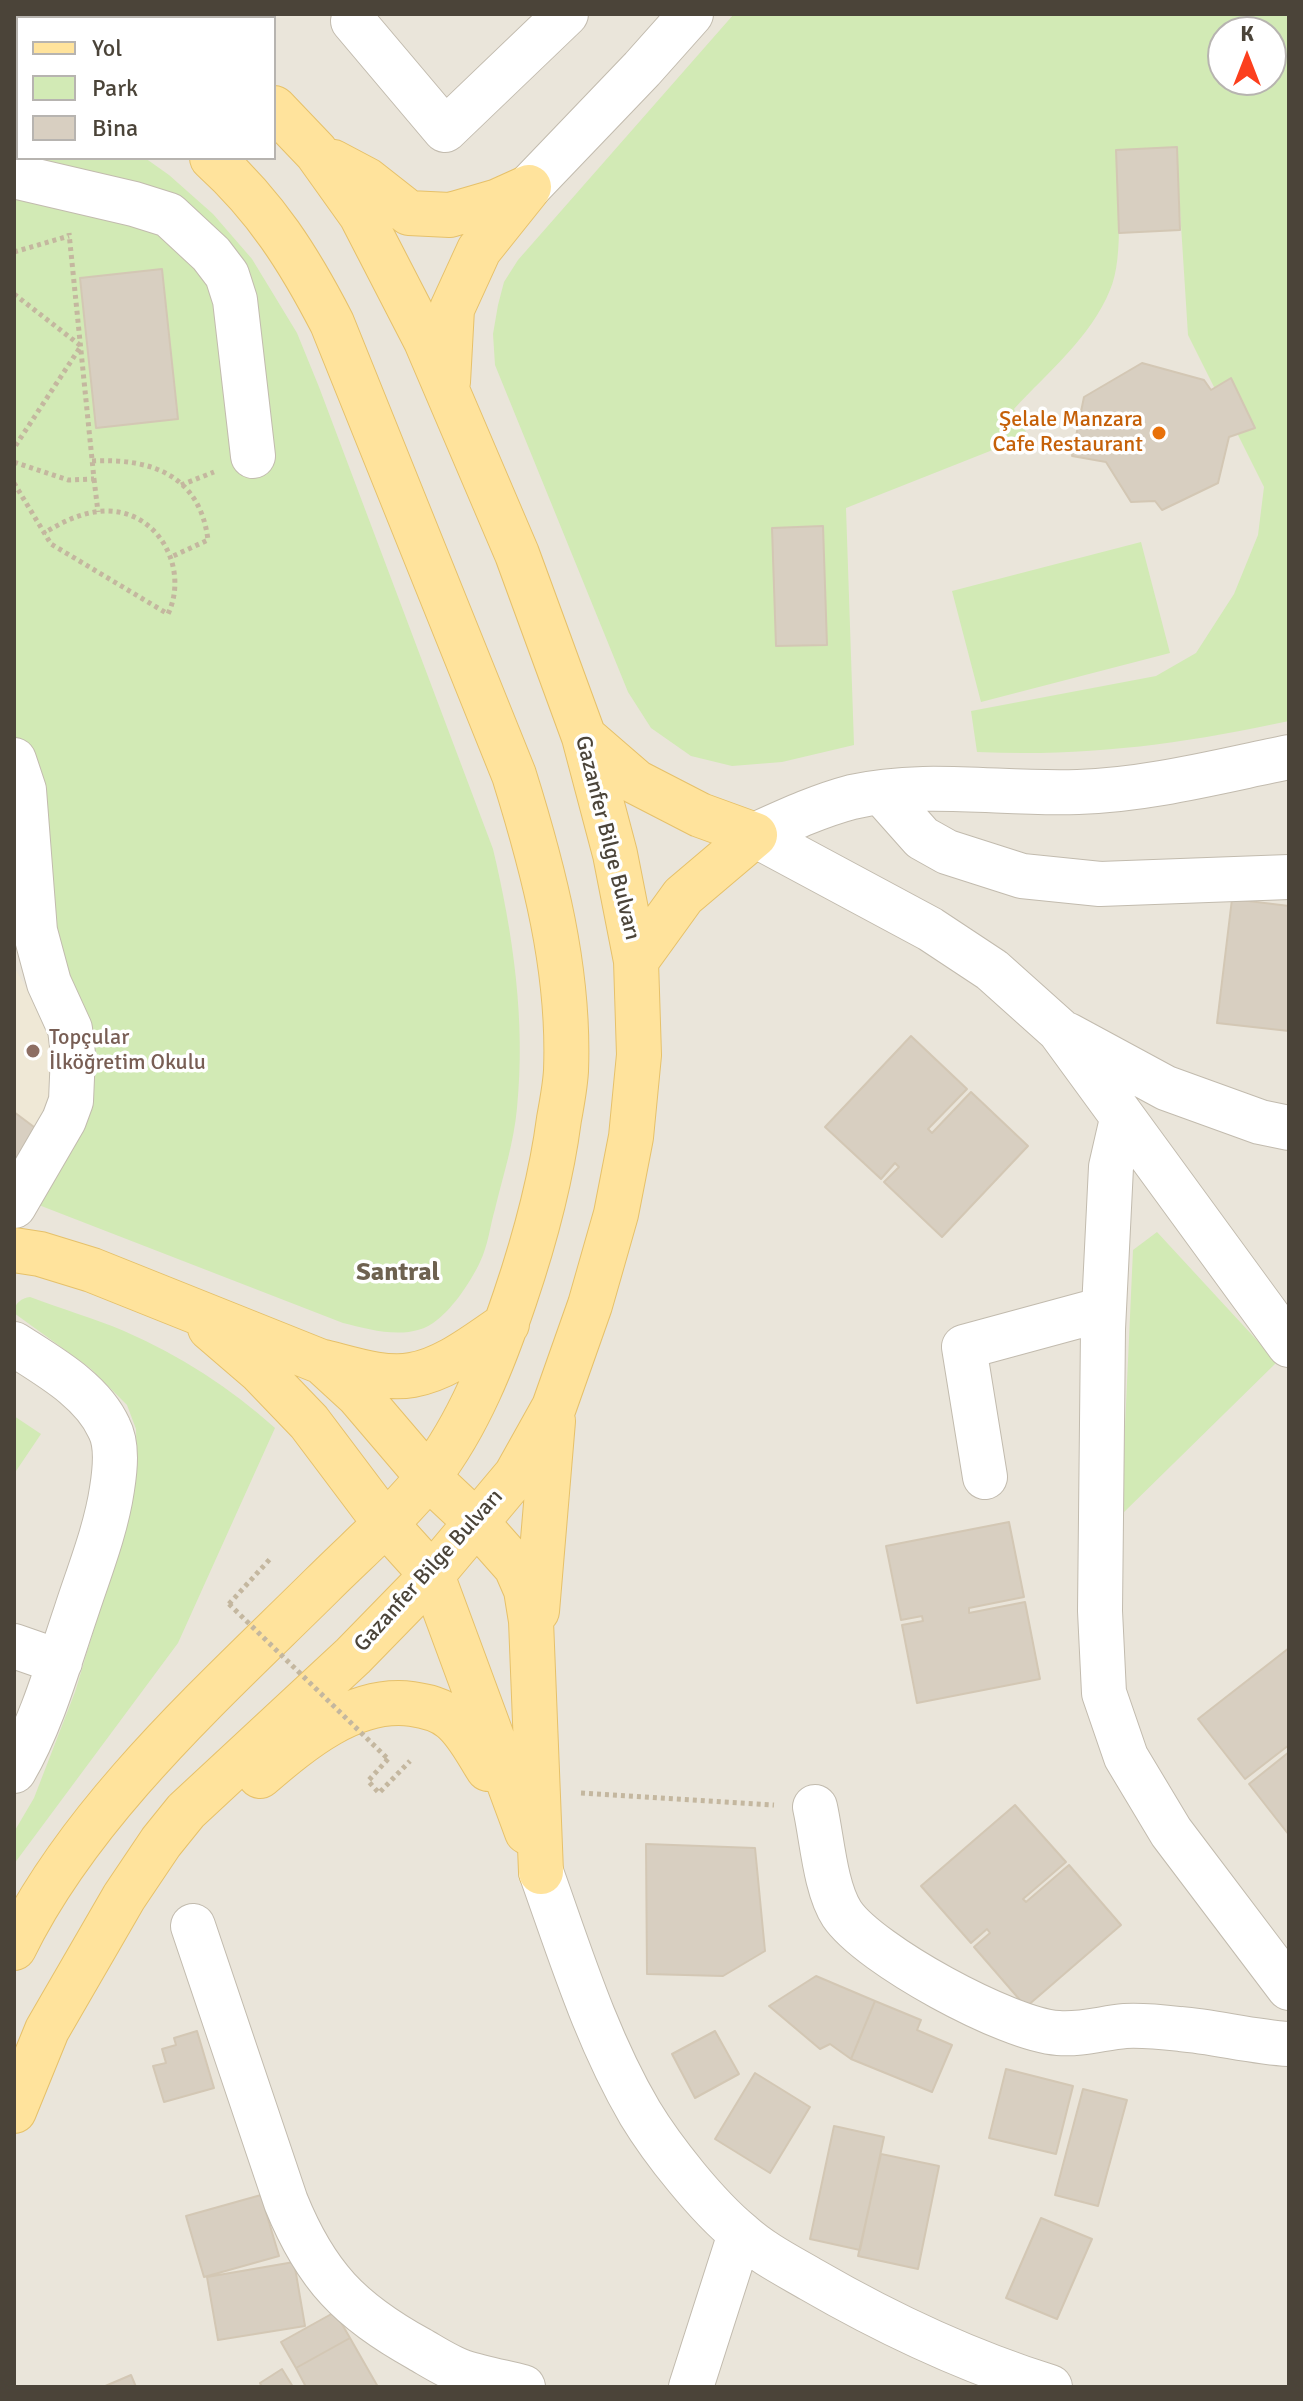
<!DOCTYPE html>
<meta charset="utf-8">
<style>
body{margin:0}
#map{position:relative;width:1303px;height:2401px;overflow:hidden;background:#f6f3ec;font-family:Signika,sans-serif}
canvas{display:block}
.frame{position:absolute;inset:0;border:16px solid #4b4439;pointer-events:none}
.legend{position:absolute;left:16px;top:16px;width:260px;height:144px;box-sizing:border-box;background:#fff;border:2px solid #b7b4b0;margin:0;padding:10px 14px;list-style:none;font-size:24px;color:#4b4439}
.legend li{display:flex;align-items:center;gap:16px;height:40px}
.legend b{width:40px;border:2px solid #b7b4b0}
.north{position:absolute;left:1207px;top:16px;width:80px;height:80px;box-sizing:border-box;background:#fff;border:2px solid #b7b4b0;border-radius:50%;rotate:0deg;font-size:22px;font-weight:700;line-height:32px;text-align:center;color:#4b4439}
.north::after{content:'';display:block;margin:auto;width:28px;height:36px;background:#fc3f1d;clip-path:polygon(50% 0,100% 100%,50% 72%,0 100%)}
</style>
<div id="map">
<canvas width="1303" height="2401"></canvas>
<div class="frame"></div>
<ul class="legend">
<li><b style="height:10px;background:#ffe39c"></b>Yol</li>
<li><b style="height:22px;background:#d2eab5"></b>Park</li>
<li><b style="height:22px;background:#d8cfc1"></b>Bina</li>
</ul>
<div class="north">K</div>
</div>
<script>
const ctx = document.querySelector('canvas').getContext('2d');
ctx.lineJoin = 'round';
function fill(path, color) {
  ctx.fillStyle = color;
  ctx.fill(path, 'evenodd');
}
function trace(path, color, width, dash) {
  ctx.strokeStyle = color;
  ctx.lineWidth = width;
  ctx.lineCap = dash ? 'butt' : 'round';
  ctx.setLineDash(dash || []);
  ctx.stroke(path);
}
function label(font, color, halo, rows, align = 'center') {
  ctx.font = font + ' Signika,sans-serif';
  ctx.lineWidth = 7;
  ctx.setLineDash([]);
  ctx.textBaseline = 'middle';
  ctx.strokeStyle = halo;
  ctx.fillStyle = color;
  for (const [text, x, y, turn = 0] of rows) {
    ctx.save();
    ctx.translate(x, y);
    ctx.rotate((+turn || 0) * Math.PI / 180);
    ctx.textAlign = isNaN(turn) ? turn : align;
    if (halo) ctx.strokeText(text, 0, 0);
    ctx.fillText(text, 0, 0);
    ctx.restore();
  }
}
const residential = new Path2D(`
 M14,14h1275v2373h-1275zM18,18h256v140h-256zM1223,32h48v48h-48z`);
const education = new Path2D(`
 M14,967l39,65 -4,81 -35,57z`);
const green = new Path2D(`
 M734,14h555v707c-107,23 -202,36 -312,31l-6,-41 185,-35 40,-23 38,-59 24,-59 6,-48 -76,-152 -12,-188 -60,3c1,37 9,107 -6,140 -19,47 -62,82 -96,119l14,27 -182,72 8,237 -72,17 -50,4 -41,-10 -40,-28 -23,-36 -133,-327 -2,-31 5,-29 6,-23 14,-22zM1223,32h48v48h-48z
 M14,102l4,1v55h127l24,17 44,39 39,45 45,74 22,54 174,462c20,84 33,172 24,259 -3,34 -14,68 -22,101 -5,17 -7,37 -15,53 -9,19 -26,45 -43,58 -26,22 -65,10 -94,3l-312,-121 16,-29 19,-197 -10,-46 -20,-165 -22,-27z
 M1141,542l29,111 -189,49 -29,-111z
 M1157,1232l120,130 -156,153 12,-265z
 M30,1297c31,12 64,21 94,34 56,24 106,57 151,97l-97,215 -164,221v-32l20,-34 41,-106 54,-179 8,-45 -1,-39 -9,-24 -37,-37 -76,-55c0,-10 8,-15 16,-16z
 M14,1416l27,18 -27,40z`);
const building = new Path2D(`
 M1177,147l3,83 -61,3 -3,-83z
 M162,269l16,150 -82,9 -16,-150z
 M1142,363l62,17 7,10 20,-12 24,50 -26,9 -11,46 -56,27 -7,-9 -24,1 -25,-40 -34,-6 12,-59z
 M823,526l4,119 -51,1 -4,-118z
 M1232,899l57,7v125l-72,-8z
 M911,1036l56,53 -39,40 4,4 39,-41 57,54 -86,91 -58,-55 15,-15 -4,-4 -14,16 -56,-52z
 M14,1112l24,18 -24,40z
 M1009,1522l15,75 -55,11v5l56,-11 15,77 -123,24 -15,-78 21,-4 -1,-5 -21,4 -15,-74z
 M1289,1648v97l-44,34 -47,-60z
 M1289,1752v83l-40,-51z
 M1015,1805l51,57 -43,37 3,3 43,-37 52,60 -95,82 -52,-60 16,-14 -3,-4 -16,14 -50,-57z
 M646,1844l109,4 10,103 -42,25 -76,-2z
 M816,1976l59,25 -24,58 -21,-15 -10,5 -51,-43z
 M875,2001l46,19 -4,10 35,15 -20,47 -81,-33z
 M197,2031l17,57 -50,14 -11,-36 13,-3 -4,-14 14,-4 -2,-7z
 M715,2031l24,43 -44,24 -23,-44z
 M1006,2069l67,17 -17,68 -67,-16z
 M755,2073l55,34 -40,66 -55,-34z
 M1083,2089l44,11 -29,106 -43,-11z
 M834,2126l50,11 -24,113 -50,-11z
 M881,2154l58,12 -21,103 -60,-13z
 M261,2195l18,61 -75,21 -18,-61z
 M1041,2218l51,21 -35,80 -51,-21z
 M294,2262l11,64 -87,14 -11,-63z
 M335,2312l15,26 -54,30 -15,-26z
 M350,2338l28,49h-72l-10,-19z
 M282,2369l11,18h-31l-2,-4z
 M131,2375l5,12h-33z`);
const path = new Path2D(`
 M14,252l55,-16
 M14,294l67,52 -67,102
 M92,461c59,-3 108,14 116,79l-37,17
 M14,462l54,18 26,-1 -25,-246
 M94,479l4,33
 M14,483l37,61 117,70c21,-44 -8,-102 -60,-103 -24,0 -44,10 -64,22
 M181,485l33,-13
 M229,1604l41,-45
 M388,1759l-20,22 11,12 31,-32
 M581,1793l193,12`);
const minor = new Path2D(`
 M353,21l92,109 121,-116
 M14,176l120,28 35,11 42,39 16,21 8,25 18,156
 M529,187l113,-118 49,-55
 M14,760l10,30 11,141 14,52 21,46 3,25 -2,47 -7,19 -50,86
 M882,793l40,45 25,14 75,24 78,8 189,-7
 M755,835l175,94 62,41 67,60 230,315
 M755,835c31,-14 63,-29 97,-38 73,-17 151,-2 226,-5 70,-2 142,-21 211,-35
 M1068,1035l98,53 94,34 29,6
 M1122,1119l-11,48 -8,162 -3,282 4,82 22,64 45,75 118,156
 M14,1344c34,22 78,46 95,84 9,17 6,42 3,61 -6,41 -23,83 -36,123 -18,53 -34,111 -62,159
 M985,1477l-21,-130 140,-38
 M14,1646l46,16
 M815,1807c7,31 10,81 27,107 28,41 166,116 216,119 23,2 45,-5 67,-7 18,-1 37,1 55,3 36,3 73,13 109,15
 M541,1872c29,81 55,166 99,241 23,38 67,93 101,121 21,19 47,32 71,46 76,44 155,81 238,107
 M193,1926l93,276c30,74 64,109 133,147 14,8 29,18 44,23 19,6 40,10 60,15
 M691,2387l49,-153`);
const major = new Path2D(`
 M133,14l8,4
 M14,57l4,1
 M333,162l34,18 42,33 41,2 48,-14 31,-14
 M448,382l4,-73 27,-59 48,-60
 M584,737l52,45 64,33 55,20
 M636,961l47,-65 72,-61
 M14,1250l26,4 52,16 230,92 36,33 70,82 49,46 39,44 10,23 5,31 10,251
 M210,1328l50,43 49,51 76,101 47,52 95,257
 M324,1362c28,7 60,18 88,13 35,-6 66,-32 95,-51
 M537,1611l16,-190
 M260,1776c41,-35 94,-80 152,-72 14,2 28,5 40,15 15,12 25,33 36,50
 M14,1948c68,-139 200,-256 309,-364 35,-35 75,-69 106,-108 40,-52 65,-116 86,-178 20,-59 36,-118 44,-179 3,-16 6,-32 7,-48 4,-101 -22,-200 -52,-296l-182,-452c-33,-64 -66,-116 -120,-165
 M14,2111l33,-81 77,-133 37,-55 25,-31 167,-155 79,-81 84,-100 38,-68 36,-102 26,-91 15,-77 8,-82 -3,-94 -21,-107 -31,-117 -67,-183 -91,-213 -65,-126 -45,-63 -42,-44`);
const pathBridge = new Path2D(`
 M229,1604l159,155`);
const markers = [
 [1159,433,8,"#e8710a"],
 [33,1051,8,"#8d6e63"]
];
const foodNames = [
 ["Şelale Manzara",1143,420],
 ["Cafe Restaurant",1143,445]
];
const streetNames = [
 ["Gazanfer Bilge Bulvarı",607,838,76],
 ["Gazanfer Bilge Bulvarı",429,1571,-48]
];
const educationNames = [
 ["Topçular",49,1038],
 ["İlköğretim Okulu",49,1063]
];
const quarterNames = [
 ["Santral",398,1273]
];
fill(residential, '#eae5da');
fill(education, '#efe8d6');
fill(green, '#d2eab5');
fill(building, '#d8cfc1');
trace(building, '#d3c7b4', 2);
trace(minor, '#c2bbae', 46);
trace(major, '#e6c16a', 46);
trace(path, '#c4b79f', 5, [4, 4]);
trace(minor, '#fff', 44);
trace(major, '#ffe39c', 44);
trace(pathBridge, '#c4b79f', 5, [4, 4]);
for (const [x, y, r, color] of markers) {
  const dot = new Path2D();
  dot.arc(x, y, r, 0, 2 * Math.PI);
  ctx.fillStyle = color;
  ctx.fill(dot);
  trace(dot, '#fff', 3);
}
label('22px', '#c56008', '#fff', foodNames, 'right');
label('22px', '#4b4439', '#fff', streetNames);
label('22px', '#785e54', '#fff', educationNames, 'left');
label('bold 26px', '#6e6250', '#fff', quarterNames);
</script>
